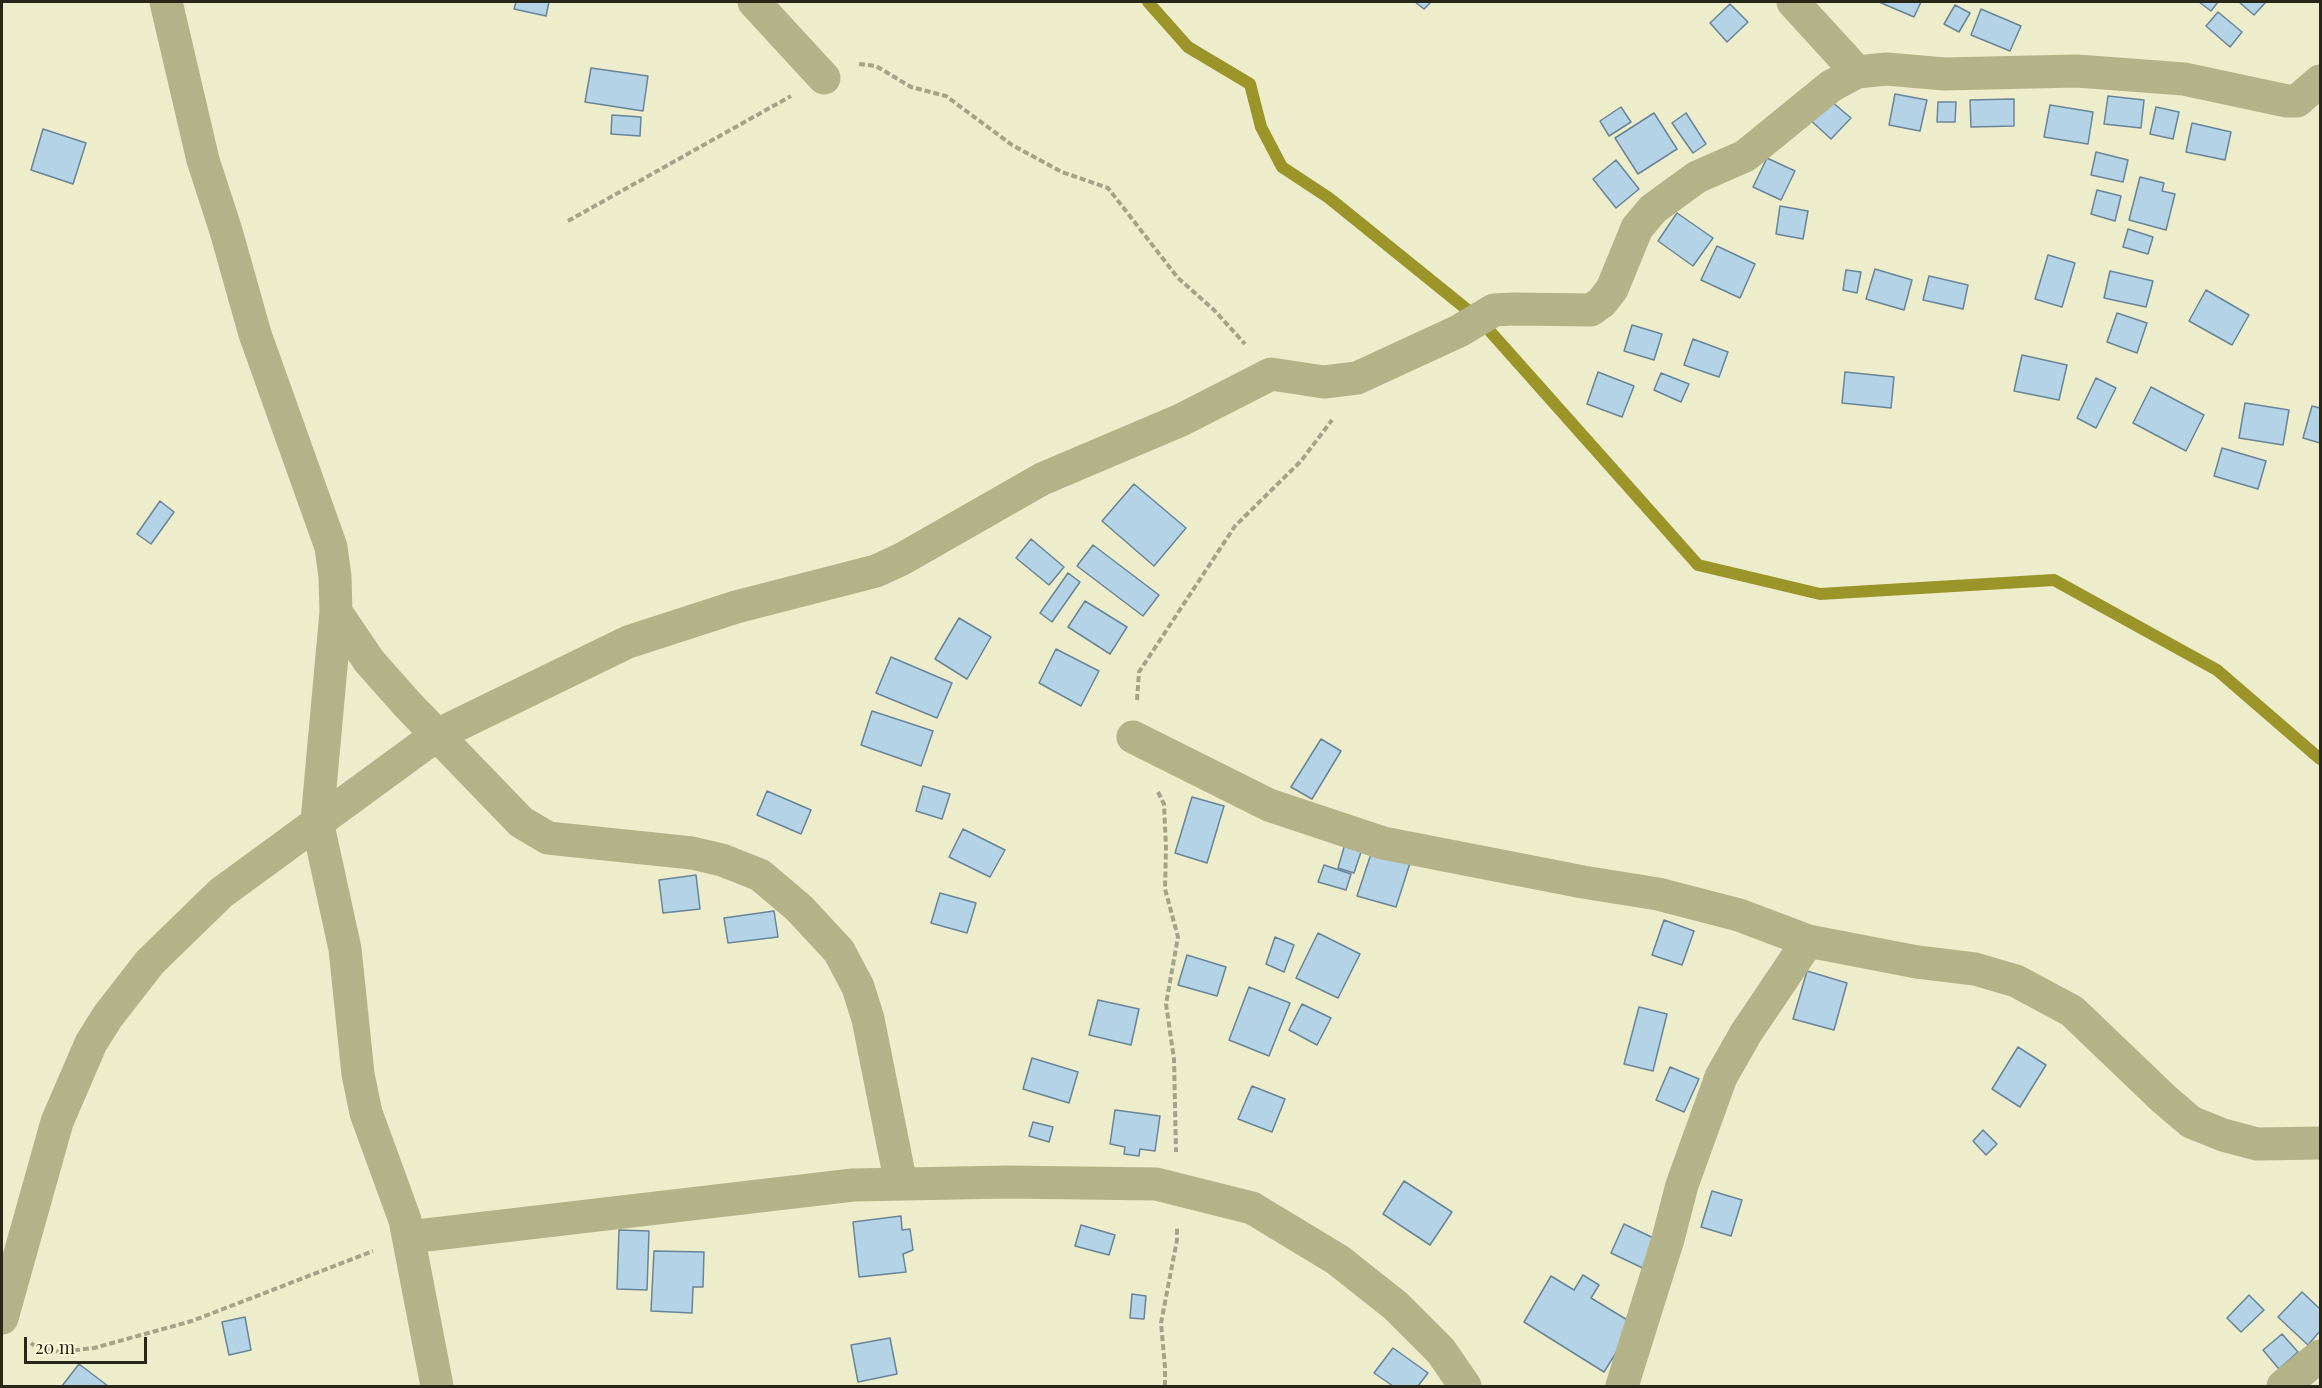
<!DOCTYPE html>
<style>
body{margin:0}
#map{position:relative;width:2322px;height:1388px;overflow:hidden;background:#edeccb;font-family:"Playfair Display",serif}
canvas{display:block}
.frame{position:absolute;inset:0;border:3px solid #262619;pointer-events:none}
.scale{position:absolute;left:24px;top:1337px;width:123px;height:27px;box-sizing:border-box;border:3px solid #262619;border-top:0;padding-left:8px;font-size:18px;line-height:21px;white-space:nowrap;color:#262619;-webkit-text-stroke:4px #fafad8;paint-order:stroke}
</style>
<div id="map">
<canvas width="2322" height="1388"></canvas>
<div class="frame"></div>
<div class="scale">20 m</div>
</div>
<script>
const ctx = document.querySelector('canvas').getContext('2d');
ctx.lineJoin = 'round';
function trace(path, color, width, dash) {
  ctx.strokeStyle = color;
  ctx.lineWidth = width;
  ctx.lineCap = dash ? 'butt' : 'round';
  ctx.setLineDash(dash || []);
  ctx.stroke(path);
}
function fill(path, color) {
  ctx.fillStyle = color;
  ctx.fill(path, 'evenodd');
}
const stream = new Path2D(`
 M1148,2l40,45 62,37 11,43 21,40 47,31 151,122 218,245 122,29 234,-14 163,90 103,89`);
const building = new Path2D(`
 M516,2h33l-3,14 -32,-7z
 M1415,2h16l-7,7z
 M1879,2h42l-7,15z
 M2199,2h19l-7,9z
 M2239,2h27l-12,13z
 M1730,4l18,18 -21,20 -17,-19z
 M1955,5l15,8 -11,19 -15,-8z
 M1981,9l40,17 -11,25 -39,-16z
 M2218,12l24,20 -12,15 -24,-21z
 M591,68l57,8 -5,35 -58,-9z
 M1895,94l32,6 -7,31 -31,-6z
 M1825,96l26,22 -20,21 -24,-22z
 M2108,96l36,4 -3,28 -37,-4z
 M2014,99v27l-43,1 -1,-27z
 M1938,102h18l-1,20h-18z
 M2050,105l43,7 -5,32 -44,-7z
 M1621,107l10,15 -22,14 -9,-15z
 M2156,107l23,5 -6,27 -23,-5z
 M1654,113l23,36 -39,25 -23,-36z
 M1686,113l20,31 -13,9 -21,-30z
 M612,115l29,2 -1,19 -29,-2z
 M2192,123l39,9 -6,28 -39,-8z
 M43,129l43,14 -13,41 -42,-14z
 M2096,152l32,8 -5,22 -32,-7z
 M1767,158l28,13 -14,29 -28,-13z
 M1616,160l23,29 -23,19 -23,-29z
 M2140,177l24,6 -2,8 13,3 -9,36 -37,-10z
 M2097,190l24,6 -6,25 -24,-7z
 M1780,206l28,5 -5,28 -27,-5z
 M1677,213l36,25 -20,28 -35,-25z
 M2128,229l25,8 -5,17 -25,-7z
 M1717,246l38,18 -15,34 -39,-18z
 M2048,255l27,8 -13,44 -27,-8z
 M1875,269l37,11 -8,30 -38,-11z
 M1846,270l15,2 -4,21 -14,-3z
 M2110,271l43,10 -7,26 -42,-9z
 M1929,276l39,9 -5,24 -40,-9z
 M2206,290l43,25 -17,30 -43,-24z
 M2117,313l30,10 -10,30 -30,-11z
 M1632,325l30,9 -8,26 -30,-9z
 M1693,339l35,13 -9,25 -35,-12z
 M2022,355l45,10 -8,35 -45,-9z
 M1598,372l36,14 -12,31 -35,-13z
 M1845,372l49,5 -3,31 -49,-5z
 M1661,373l28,11 -8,18 -27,-12z
 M2096,378l20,10 -20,40 -19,-10z
 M2151,387l53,28 -18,36 -53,-28z
 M2245,403l44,7 -6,35 -44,-7z
 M2312,406l8,2v35l-17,-5z
 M2222,448l44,13 -8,28 -44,-13z
 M1134,484l52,44 -32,38 -52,-45z
 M160,501l14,11 -23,32 -14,-10z
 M1031,539l33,28 -15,18 -33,-27z
 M1093,545l66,50 -16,21 -66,-50z
 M1068,573l12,9 -28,40 -12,-9z
 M1085,601l42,26 -17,27 -42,-27z
 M959,618l32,19 -24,42 -32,-20z
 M1056,649l43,22 -18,35 -42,-23z
 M891,657l61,26 -15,35 -61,-25z
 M872,711l61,20 -12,35 -60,-21z
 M1321,739l20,12 -29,48 -21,-12z
 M923,786l27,8 -8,25 -26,-8z
 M767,791l44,19 -10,24 -44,-19z
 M1192,797l32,9 -17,57 -32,-10z
 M963,829l42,21 -15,27 -41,-20z
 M1345,844l17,5 -8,24 -16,-5z
 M1372,851l38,12 -14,44 -39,-11z
 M1324,865l27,9 -5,16 -28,-8z
 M696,875l4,34 -37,4 -4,-33z
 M940,893l36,10 -9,30 -36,-10z
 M774,911l4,26 -50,6 -4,-25z
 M1664,920l30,11 -12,34 -30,-10z
 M1318,933l42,21 -22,44 -42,-20z
 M1275,937l19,8 -10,27 -18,-8z
 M1187,955l39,12 -9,29 -39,-11z
 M1807,971l40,12 -13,47 -41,-11z
 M1249,987l41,16 -21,53 -40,-16z
 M1098,1000l41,9 -8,36 -42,-10z
 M1302,1004l29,14 -14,27 -28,-15z
 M1639,1007l28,7 -14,57 -29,-7z
 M2018,1047l28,18 -26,42 -28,-18z
 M1032,1058l46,14 -9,31 -46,-14z
 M1670,1067l29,12 -15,33 -28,-12z
 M1252,1086l33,13 -13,33 -34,-13z
 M1115,1110l45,6 -5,35 -15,-2 -1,7 -15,-2 1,-7 -15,-3z
 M1033,1122l20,5 -4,15 -20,-6z
 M1983,1130l14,14 -11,11 -13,-14z
 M1404,1181l48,31 -22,33 -47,-31z
 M1712,1191l30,9 -11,36 -30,-9z
 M901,1216l1,14 8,-1 3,21 -10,4 3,18 -47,5 -6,-55z
 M1624,1224l38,18 -13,29 -38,-18z
 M1081,1225l34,10 -6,20 -34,-9z
 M619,1230l30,1 -2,59 -30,-1z
 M654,1251l50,1 -1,35h-10l-1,26 -41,-2z
 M1583,1275l16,10 -8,13 43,26 -30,48 -80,-50 27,-46 23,14z
 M2302,1292l18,17v22l-12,14 -30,-28z
 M1132,1294l14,2 -2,23 -14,-1z
 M2249,1295l15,15 -23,22 -14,-14z
 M245,1317l6,33 -22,5 -7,-33z
 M2282,1334l16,18 -19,17 -16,-19z
 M890,1338l7,36 -39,8 -7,-37z
 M1393,1348l35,25 -10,13h-25l-19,-13z
 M79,1364l29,22h-46z`);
const path = new Path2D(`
 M859,64l17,2 35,21 35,9 66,49 50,27 46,16 70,90 36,32 31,34
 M568,221l223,-125
 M1137,700l2,-28 96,-146 66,-65 31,-41
 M1158,792l6,12 2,43 -1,42 13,48 -12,67 8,55 2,93
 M31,1343l5,4 24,5 34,-4 98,-27 181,-70
 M1165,1386v-19l-4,-44 16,-83v-12`);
const minor = new Path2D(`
 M166,2l37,158 23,71 29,103 76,213 4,30 1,35 -19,209 28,128 13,125 8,39 39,107 32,166
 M754,2l70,76
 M1793,2l64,70
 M336,612l33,49 39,44 113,117 27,16 144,15 30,7 38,15 39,33 40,43 19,36 10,32 33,165
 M1133,737l136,68 114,38 200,39 75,12 81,21 69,26 109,21 58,7 41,12 56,30 92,88 27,23 32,13 34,9 63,-1
 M409,1237l444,-52 155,-3 148,2 96,24 86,52 58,46 45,45 24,35
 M2,1318l55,-196 34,-79 17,-27 42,-54 71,-69 216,-158 191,-93 108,-35 140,-36 26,-12 140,-80 139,-59 90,-46 53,8 33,-4 102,-47 35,-21 20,-1 77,1 11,-8 10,-13 25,-61 16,-19 44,-32 48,-21 86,-70 26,-14 30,-3 57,5 133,-3 107,8 103,22h10l23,-20
 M1622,1386l46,-147 14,-54 39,-108 25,-44 62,-92
 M2283,1386l37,-30`);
trace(stream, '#9b9529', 12);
fill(building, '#b4d3e7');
trace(building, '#688597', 1.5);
trace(path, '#a4a38a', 4, [6, 3]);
trace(minor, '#b3b288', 33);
</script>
